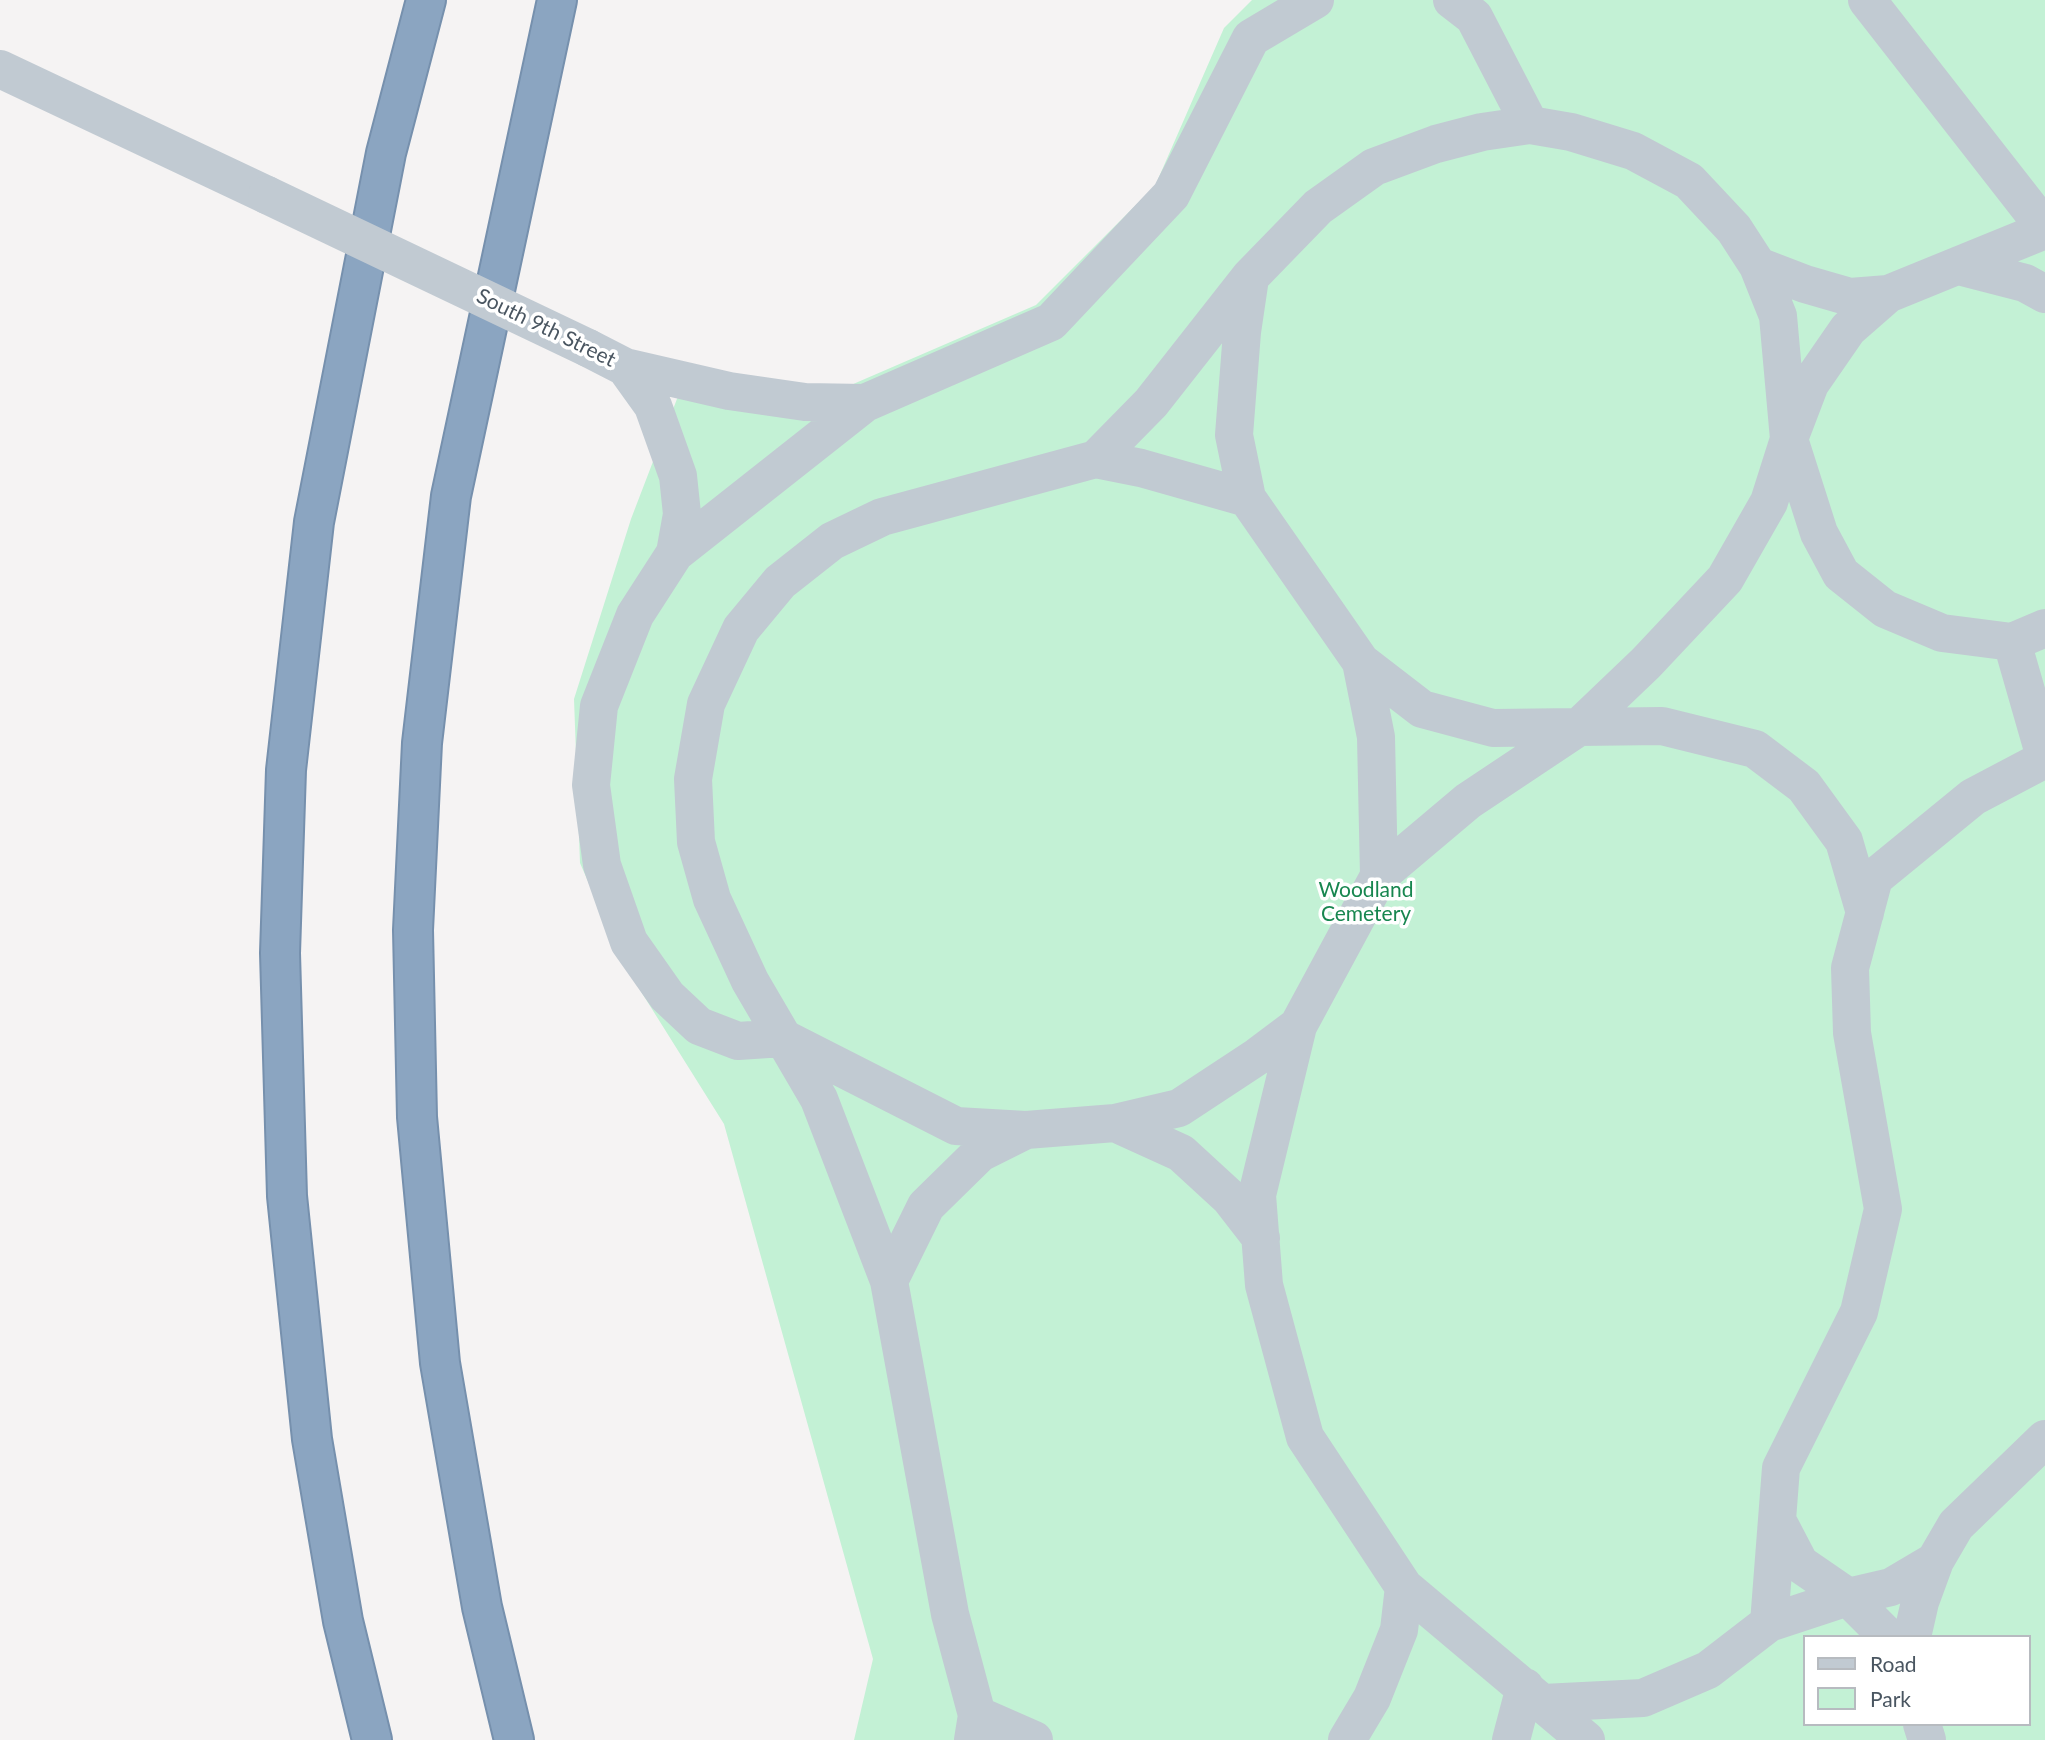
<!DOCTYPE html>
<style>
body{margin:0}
#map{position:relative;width:2045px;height:1740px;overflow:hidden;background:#f5f3f3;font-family:Lato,sans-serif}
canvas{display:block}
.legend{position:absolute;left:1803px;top:1635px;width:228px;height:91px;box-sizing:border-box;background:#fff;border:2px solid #b7bbc0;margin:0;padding:9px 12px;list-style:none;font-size:21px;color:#4a5661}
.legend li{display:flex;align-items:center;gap:14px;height:35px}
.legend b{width:35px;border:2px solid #b7bbc0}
</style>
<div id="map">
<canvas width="2045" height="1740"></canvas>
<ul class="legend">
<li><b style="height:9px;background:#c1cad2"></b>Road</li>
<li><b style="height:19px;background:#c3f1d5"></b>Park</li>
</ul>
</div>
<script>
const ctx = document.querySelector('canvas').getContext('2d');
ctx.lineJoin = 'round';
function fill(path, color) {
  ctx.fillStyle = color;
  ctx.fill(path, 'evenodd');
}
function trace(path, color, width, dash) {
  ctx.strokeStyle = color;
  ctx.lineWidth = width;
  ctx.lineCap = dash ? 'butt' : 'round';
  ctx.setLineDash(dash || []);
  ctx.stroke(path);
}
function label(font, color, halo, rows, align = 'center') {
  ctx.font = font + ' Lato,sans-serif';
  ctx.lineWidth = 7;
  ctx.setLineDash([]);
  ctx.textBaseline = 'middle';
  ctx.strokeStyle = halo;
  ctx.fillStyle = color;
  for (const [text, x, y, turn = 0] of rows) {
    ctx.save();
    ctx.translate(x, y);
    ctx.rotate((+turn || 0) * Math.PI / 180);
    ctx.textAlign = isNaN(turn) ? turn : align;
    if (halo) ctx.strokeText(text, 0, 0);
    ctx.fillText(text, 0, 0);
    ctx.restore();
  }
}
const green = new Path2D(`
 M1252,0h793v1740h-1191l19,-81 -149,-535 -99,-158 -45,-103 -6,-164 57,-180 54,-141 159,10 192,-83 119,-119 69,-158zM1805,1637h224v87h-224z`);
const minor = new Path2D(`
 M1452,0l22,17 56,108
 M1867,0l178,228
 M0,69l267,126
 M1758,266l47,18 45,13 38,-3 157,-64
 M1959,266l66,17 20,11
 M588,348l37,19 28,39 25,70 4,38 -7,39 -40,62 -36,91 -8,79 11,80 27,77 38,54 32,30 39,15 45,-3 173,88 70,4 89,-7 64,-15 79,-52 40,-30
 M625,367l104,24 76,11 60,1
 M1096,459l45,9 106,30 114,164 15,75 3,139 -81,150 -41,169 7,90 41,152 99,150 182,153
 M1247,498l-13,-63 8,-103 8,-54
 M675,553l190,-150 186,-81 120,-127 80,-157 64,-38
 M2012,642l33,-14
 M1361,662l61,47 71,19 169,-2 93,23 49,37 40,55 21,72
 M1379,876l89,-75 111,-74 67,-64 79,-84 44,-77 20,-63 21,-55 38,-55 40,-35
 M1115,1123l66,30 49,45 31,40
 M889,1281l37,-75 54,-53 46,-23
 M1777,1520l23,44 48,33 40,40
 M1769,1623l12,-155 78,-156 24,-103 -31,-176 -2,-65 24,-90 99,-81 72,-38
 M1912,1637l8,-35 15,-41 21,-36 89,-86
 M1543,1703l100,-5 65,-28 61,-47 79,-26 43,-10 44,-26
 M977,1715l57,25
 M1922,1724l5,16
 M973,1740l4,-25 -27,-101 -61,-333 -70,-182 -69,-118 -38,-82 -16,-57 -3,-63 13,-75 35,-75 39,-47 52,-41 50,-24 214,-58 55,-56 99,-126 68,-70 56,-40 62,-23 46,-12 48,-7 41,7 62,19 56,30 45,48 24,37 20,50 11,123 30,94 22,41 44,35 57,24 70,9 33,115
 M1347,1740l25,-42 27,-68 5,-43
 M1511,1740l14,-53`);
const highway = new Path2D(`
 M372,1740l-29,-119 -31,-182 -25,-243 -7,-243 6,-183 28,-248 72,-369 40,-153
 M514,1740l-32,-133 -42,-244 -23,-246 -4,-187 9,-187 29,-247 106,-496`);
const minorBridge = new Path2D(`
 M267,195l321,153`);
const streetNames = [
 ["South 9th Street",546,328,26]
];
const parkNames = [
 ["Woodland",1366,890],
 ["Cemetery",1366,914]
];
fill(green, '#c3f1d5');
trace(highway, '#7690ad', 42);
trace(minor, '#c1cad2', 38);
trace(highway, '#8ba5c1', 38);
trace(minorBridge, '#c1cad2', 38);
label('21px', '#4a5661', '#fff', streetNames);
label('21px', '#17864f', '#fff', parkNames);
</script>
